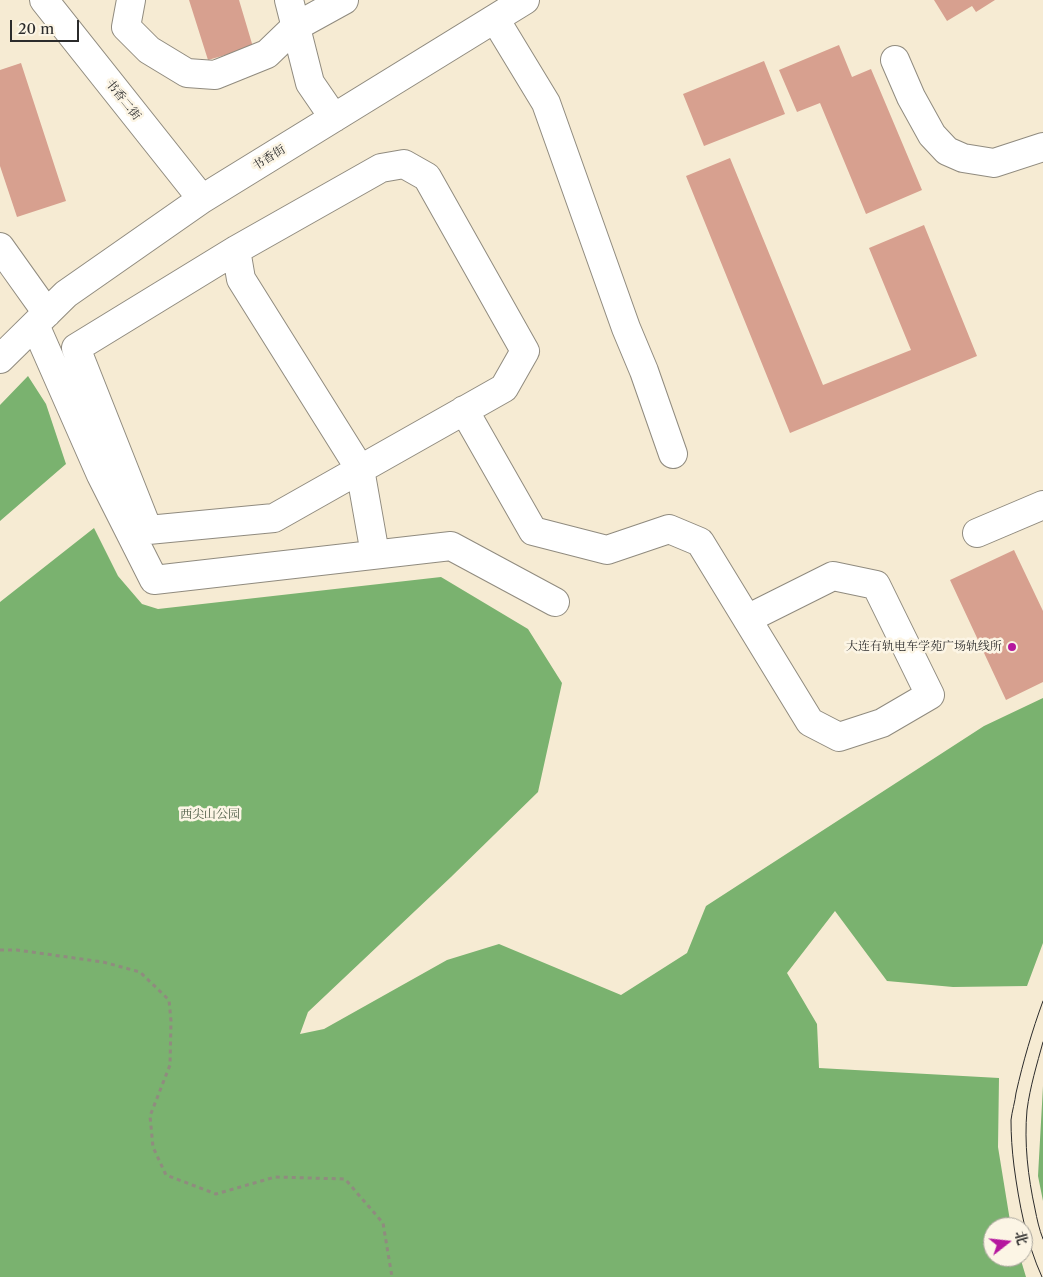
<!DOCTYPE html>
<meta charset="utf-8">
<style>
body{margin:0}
#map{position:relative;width:1043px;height:1277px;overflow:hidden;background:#f6ebd3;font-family:"Libre Caslon Text","Noto Serif SC",serif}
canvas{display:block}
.north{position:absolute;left:983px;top:1217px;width:50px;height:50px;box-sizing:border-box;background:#fcf5e5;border:1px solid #a8a49b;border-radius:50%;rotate:74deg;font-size:14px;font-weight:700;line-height:20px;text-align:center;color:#2b2b2b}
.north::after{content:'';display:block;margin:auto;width:18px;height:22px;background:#b5179e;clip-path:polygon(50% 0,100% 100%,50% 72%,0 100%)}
.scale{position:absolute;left:10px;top:20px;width:69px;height:22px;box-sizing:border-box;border:2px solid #2b2b2b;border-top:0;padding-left:6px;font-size:15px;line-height:18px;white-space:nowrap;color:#2b2b2b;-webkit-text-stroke:4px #fcf5e5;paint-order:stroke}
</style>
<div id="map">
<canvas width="1043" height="1277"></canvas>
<div class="north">北</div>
<div class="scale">20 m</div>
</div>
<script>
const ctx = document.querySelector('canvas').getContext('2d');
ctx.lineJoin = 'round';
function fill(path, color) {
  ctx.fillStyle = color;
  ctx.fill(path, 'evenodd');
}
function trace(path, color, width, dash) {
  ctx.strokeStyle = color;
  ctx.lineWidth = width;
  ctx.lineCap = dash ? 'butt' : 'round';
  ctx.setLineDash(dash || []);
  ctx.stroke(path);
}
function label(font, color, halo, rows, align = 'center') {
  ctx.font = font + ' "Libre Caslon Text","Noto Serif SC",serif';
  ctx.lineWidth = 5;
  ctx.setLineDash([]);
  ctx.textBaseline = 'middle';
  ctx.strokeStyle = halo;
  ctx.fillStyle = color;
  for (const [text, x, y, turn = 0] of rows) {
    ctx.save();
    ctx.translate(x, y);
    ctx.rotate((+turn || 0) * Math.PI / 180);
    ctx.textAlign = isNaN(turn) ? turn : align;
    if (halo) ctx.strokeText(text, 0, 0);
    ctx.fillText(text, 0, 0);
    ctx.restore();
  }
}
const forest = new Path2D(`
 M28,376l18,28 20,60 -66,57v-116z
 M94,528l24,48 24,28 16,5 283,-32 87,52 34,54 -24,109 -87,85 -143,135 -8,22 24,-5 123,-69 52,-16 122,51 66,-42 19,-47 278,-180 59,-28v245l-16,43 -74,1 -66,-6 -52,-70 -48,62 30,51 2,44 180,10 -1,69 13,80h-18v30h27l6,20h-1026v-675z
 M1043,1086v115l-5,-25z`);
const building = new Path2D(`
 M189,0h50l14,47 -45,13z
 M934,0h61l-19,12 -4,-6 -25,15z
 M839,45l13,32 19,-8 51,121 -56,24 -46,-111 -23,9 -18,-42z
 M764,61l21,53 -81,32 -21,-52z
 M21,63l45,138 -49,16 -17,-51v-96z
 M730,158l93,227 88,-35 -42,-102 55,-23 53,131 -187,77 -104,-257z
 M1014,550l29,61v71l-37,18 -56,-120z`);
const path = new Path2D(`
 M0,950h17l86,12 37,10 29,28 2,21 -1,44 -20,51 3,31 13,28 50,19 59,-17 70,2 38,44 9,54`);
const minor = new Path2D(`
 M44,0l158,199
 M131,0l-5,27 23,23 38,23 28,2 52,-21 28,-27 49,-27
 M289,0l21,83 24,35
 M495,19l51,84 80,225 18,43 29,83
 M895,60l16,37 21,38 15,16 16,7 31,5 49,-16
 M404,164l23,13 98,174 -21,37 -230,130 -126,12 -72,-182 160,-98 145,-82z
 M0,247l47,66
 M236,250l5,29 119,190 15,85
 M35,325l66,150 53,105 297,-34 104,56
 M0,359l66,-65 136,-95 323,-199
 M464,410l69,121 74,19 62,-21 31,13 110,180 29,15 43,-14 48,-28 -54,-110 -43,-9 -86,43
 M977,533l66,-28`);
const tram = new Path2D(`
 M1043,1042c-6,22 -13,45 -16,68 -3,33 1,67 8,99 2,10 4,20 8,30
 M1042,1277c-16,-35 -23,-74 -28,-111 -2,-16 -3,-31 -3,-46 1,-9 4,-18 5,-27 7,-31 16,-62 27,-92`);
const markers = [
 [1012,647,5,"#b5179e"]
];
const streetNames = [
 ["书香二街",123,100,51],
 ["书香街",269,158,-32]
];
const poiNames = [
 ["大连有轨电车学苑广场轨线所",1002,647]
];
const parkNames = [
 ["西尖山公园",210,815]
];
fill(forest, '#7ab26f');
fill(building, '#d7a08f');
trace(minor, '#908b7f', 30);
trace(path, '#908b7f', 3, [4, 4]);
trace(minor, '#fff', 28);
trace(tram, '#2b2b2b', 1);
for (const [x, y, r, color] of markers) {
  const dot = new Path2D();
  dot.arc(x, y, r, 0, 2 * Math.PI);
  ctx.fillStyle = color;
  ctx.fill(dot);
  trace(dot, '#fcf5e5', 2);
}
label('12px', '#2b2b2b', '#fcf5e5', streetNames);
label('12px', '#2b2b2b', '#fcf5e5', poiNames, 'right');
label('12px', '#4c5c45', '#fcf5e5', parkNames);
</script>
